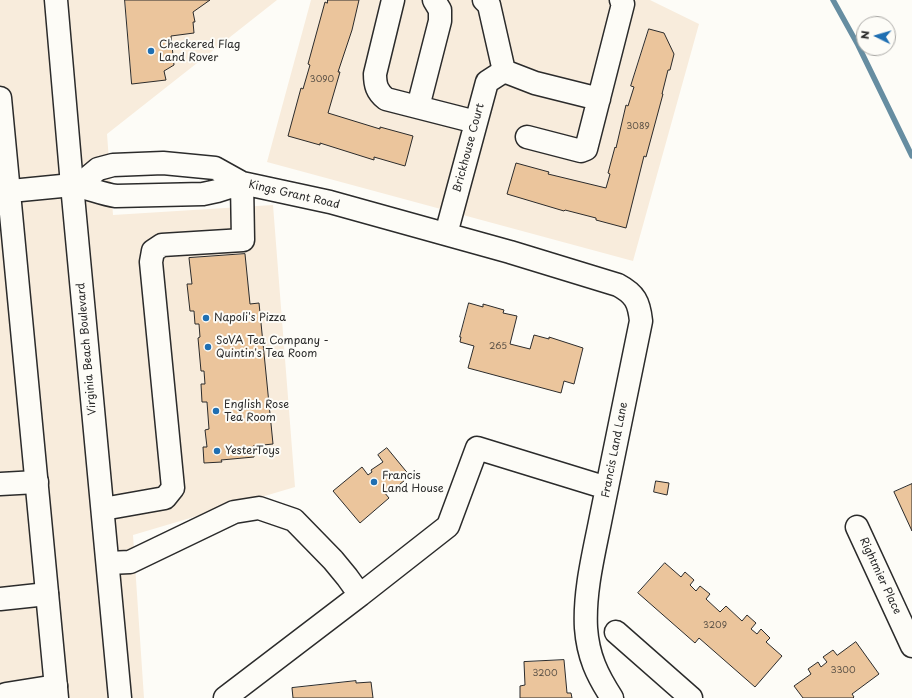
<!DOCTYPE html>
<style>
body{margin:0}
#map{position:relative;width:912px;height:698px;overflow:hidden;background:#fdfcf7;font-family:"Playpen Sans",sans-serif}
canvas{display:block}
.north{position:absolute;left:856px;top:16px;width:40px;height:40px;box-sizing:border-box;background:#fdfcf7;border:1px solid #a9a8a5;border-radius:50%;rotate:275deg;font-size:11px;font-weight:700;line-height:16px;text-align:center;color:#2b2b2b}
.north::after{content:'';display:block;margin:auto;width:14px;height:18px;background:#1f6fb2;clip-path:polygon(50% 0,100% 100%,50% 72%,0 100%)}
</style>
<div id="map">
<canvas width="912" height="698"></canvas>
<div class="north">N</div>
</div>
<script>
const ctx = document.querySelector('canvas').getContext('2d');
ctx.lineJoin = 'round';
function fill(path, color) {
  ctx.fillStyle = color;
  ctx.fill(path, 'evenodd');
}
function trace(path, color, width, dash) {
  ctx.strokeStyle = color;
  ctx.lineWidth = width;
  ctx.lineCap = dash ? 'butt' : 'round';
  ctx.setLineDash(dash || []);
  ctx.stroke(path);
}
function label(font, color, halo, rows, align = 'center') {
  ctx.font = font + ' "Playpen Sans",sans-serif';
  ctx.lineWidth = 4;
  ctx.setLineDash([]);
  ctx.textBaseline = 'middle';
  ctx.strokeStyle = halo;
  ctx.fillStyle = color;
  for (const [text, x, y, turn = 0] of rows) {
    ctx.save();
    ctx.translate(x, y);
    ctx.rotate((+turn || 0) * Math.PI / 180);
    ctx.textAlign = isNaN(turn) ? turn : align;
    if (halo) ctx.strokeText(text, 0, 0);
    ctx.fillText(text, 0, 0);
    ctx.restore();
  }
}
const built = new Path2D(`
 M0,0h277l-170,134 6,81 160,-10 22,282 -162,48 11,163h-144z
 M311,0h339l49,24 -66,237 -366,-99z`);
const stream = new Path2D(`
 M833,0l25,45 54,111`);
const building = new Path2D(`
 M125,0h85l-17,12 2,10h-2l1,11 -23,3 3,29 -10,6 2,9 -34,4z
 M328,0h31l-7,30 -14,42h2l-12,41 52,16v-2l33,9 -8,30 -31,-9v3l-54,-17v2l-32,-9 13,-48 2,1 7,-24 -2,-1 17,-62 2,1z
 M649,29l15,4 10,21 -4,16h-2l-6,24h1l-17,63 -2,-1 -18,72 -30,-8v-2l-31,-8 -1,1 -57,-17 9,-31 33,9 -1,2 58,14 4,-14 -2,-1 7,-26 1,1 10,-43 2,1 6,-19 -3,-1z
 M245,254l5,50 9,-1 14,141 -20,2 1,11 -33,3 1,2 -18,1 -1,-16h4l-2,-17 4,-1 -2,-27h-5l-1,-18h4l-1,-13h-3l-3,-33 2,-1 -1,-13h-4l-1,-13h-4l-3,-27h5l-3,-26z
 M469,303l14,4v-3l21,6 -1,3 14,3 -7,28 20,5 4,-14 15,4v-2l34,11 -9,36 -10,-3 -3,12 -93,-25 6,-22 -14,-4 1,-5h-1z
 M387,448l23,28 -16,13 -2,-2 -8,5 5,6 -29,25 -27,-32 29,-24 6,8 4,-3 -1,-2 12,-8 -5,-7z
 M656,481l13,2 -2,12 -13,-3z
 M912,484v47l-18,-39z
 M665,563l16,14 4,-5 9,8 -4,5 6,6 4,-5 10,8 -4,5 14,13 6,-6 16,15 5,-6 9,8 -5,6 6,5 4,-5 9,9 -4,4 16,14 -27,31 -56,-49 -4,5 -57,-50z
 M856,642l23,32 -27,20 2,3 -1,1h-50l-9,-12 17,-12 -3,-5 10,-7 3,5 6,-5 -4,-5 10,-7 4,5z
 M564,660l3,33h4l1,5h-52v-12l5,-1 -1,-23z
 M356,681v2l15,-1 2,16h-80l-1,-10z`);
const minor = new Path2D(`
 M393,0l-18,74c0,11 2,18 11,25l90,23
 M484,0l5,5 15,66
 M504,71l31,12 64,16
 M418,107l22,-86v-11l-6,-10
 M527,137l54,14 5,-2 37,-145 -2,-4
 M72,185c15,2 29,9 44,11l87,-2 14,-3 25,-8
 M0,192l72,-7 14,-6 12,-10 15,-4 50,-2 52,5 27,15 88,19 180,50 108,33c17,9 21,17 23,36 -13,65 -27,130 -40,196 -7,36 -17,74 -15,111 2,28 11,47 26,70
 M446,234l41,-152 17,-11
 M0,484l37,-2
 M103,509l62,-11 8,-10 -22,-226 2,-11 9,-6 81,-5 -1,-57
 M857,527l55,119
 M108,563l22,-1 104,-50 25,-4 35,12 39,40 14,17 13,18 -135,103
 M360,595l88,-69 29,-78 130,40
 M0,599l47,-5
 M616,632l75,66
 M0,697l6,-3 50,-8`);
const major = new Path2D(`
 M56,0l16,185 48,513
 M0,98l57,600`);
const markers = [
 [151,51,4,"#1f6fb2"],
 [206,318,4,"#1f6fb2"],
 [208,347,4,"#1f6fb2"],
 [216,411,4,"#1f6fb2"],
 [217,451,4,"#1f6fb2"],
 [374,482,4,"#1f6fb2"]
];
const numberNames = [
 ["3090",322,80],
 ["3089",638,127],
 ["265",498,347],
 ["3209",715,626],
 ["3300",843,671],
 ["3200",545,674]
];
const poiNames = [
 ["Checkered Flag",159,45],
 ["Land Rover",159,58],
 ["Napoli's Pizza",214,318],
 ["SoVA Tea Company -",216,341],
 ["Quintin's Tea Room",216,354],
 ["English Rose",224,405],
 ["Tea Room",224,418],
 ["YesterToys",225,451],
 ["Francis",382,476],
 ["Land House",382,489]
];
const streetNames = [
 ["Brickhouse Court",469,148,-75],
 ["Kings Grant Road",294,195,13],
 ["Virginia Beach Boulevard",87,349,-95],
 ["Francis Land Lane",615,450,-79],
 ["Rightmier Place",880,576,65]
];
fill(built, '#f8ecdc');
trace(stream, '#668da1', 5.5);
fill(building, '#ebc59c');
trace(building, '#2b2b2b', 1);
trace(minor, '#2b2b2b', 25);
trace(major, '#2b2b2b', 25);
trace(minor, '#fdfcf7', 22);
trace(major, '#fdfcf7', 22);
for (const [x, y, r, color] of markers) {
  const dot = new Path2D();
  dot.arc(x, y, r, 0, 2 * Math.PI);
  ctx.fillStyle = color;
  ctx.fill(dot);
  trace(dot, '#fdfcf7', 1.5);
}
label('9px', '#5b5247', null, numberNames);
label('11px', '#2b2b2b', '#fdfcf7', poiNames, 'left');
label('11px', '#2b2b2b', '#fdfcf7', streetNames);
</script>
